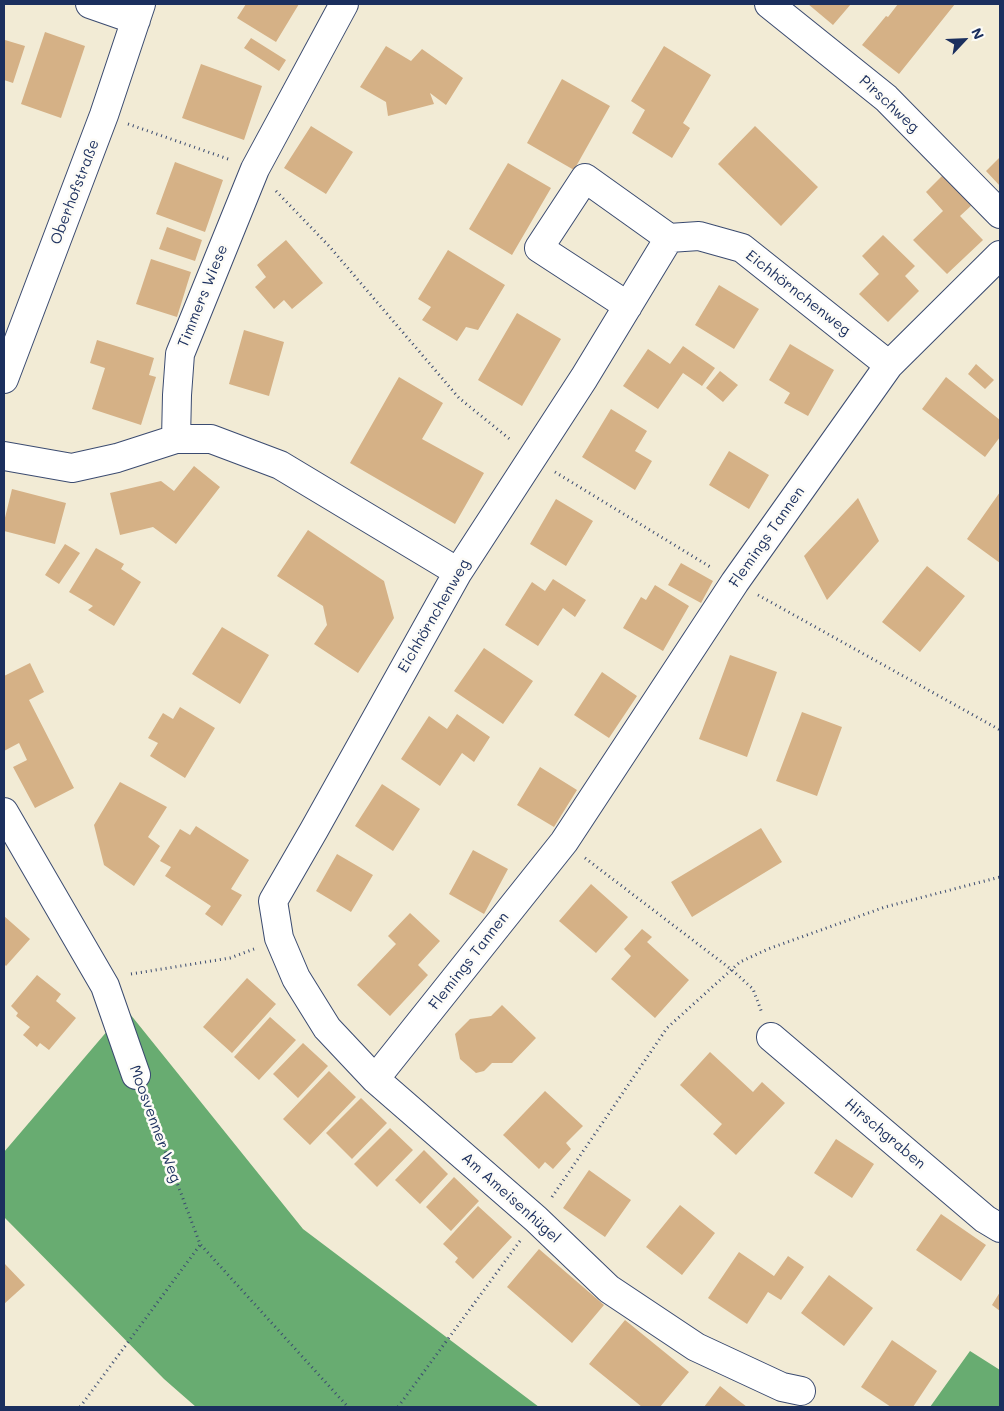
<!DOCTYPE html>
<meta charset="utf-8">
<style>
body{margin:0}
#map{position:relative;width:1004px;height:1411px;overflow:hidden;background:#f2ebd5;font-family:Mali,sans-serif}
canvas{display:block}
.frame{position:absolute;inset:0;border:5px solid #1b2f5e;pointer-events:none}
.north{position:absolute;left:939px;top:15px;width:50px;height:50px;-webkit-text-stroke:4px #fdfcf7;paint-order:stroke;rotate:65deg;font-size:14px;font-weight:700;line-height:20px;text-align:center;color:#1b2f5e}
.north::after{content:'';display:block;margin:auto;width:18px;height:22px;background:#1b2f5e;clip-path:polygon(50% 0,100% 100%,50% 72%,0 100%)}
</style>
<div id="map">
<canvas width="1004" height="1411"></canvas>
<div class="frame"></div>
<div class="north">N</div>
</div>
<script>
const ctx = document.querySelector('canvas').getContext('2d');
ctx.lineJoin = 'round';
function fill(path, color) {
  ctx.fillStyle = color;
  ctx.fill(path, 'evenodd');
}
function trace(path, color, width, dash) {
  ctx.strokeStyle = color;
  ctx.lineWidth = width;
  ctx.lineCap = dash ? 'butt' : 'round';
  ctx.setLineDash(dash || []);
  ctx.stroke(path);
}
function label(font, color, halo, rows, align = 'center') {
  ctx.font = font + ' Mali,sans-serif';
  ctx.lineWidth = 5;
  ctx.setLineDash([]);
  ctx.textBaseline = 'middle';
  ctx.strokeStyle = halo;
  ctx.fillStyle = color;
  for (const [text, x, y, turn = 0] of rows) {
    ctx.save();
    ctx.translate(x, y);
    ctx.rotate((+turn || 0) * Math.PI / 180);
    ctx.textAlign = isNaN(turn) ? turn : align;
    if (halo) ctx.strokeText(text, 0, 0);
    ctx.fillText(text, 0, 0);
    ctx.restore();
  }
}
const forest = new Path2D(`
 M126,1009l177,220 236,178h-343l-32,-28 -160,-162v-65z
 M970,1351l30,19v37h-70z`);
const building = new Path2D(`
 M246,4h53l-23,38 -39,-24z
 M808,4h43l-18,21z
 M898,4h57l-56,70 -37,-29 24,-29 2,1z
 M45,32l40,14 -24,72 -40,-14z
 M251,38l35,22 -7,11 -35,-23z
 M5,40l20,6 -12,37 -9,-3z
 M386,46l25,15 11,-12 41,29 -17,27 -16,-12 4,11 -46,12 -2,-14 -26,-15z
 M664,46l47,29 -28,48 7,5 -18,30 -40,-25 13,-23 -14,-9z
 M201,64l61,22 -18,54 -62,-22z
 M562,79l48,27 -36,64 -47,-27z
 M311,126l42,26 -27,42 -42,-26z
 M755,126l63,61 -37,39 -63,-62z
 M1000,157v29l-14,-15z
 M175,162l48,18 -18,52 -49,-18z
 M508,163l43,25 -39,67 -43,-26z
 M944,174l29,30 -13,12 23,24 -36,34 -34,-34 30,-29 -17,-19z
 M167,227l35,13 -7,21 -36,-12z
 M883,235l32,31 -10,10 14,15 -31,31 -29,-28 20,-20 -17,-18z
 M286,240l37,43 -31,26 -8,-9 -10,9 -19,-22 11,-10 -9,-12z
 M448,250l57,35 -27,45 -12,-3 -9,14 -35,-21 9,-13 -13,-8z
 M151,259l40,13 -14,45 -41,-13z
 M719,285l40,24 -25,40 -39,-24z
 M517,313l44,26 -39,67 -44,-26z
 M244,330l40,12 -15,54 -40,-12z
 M97,340l57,18 -5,17 7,2 -15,48 -49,-16 13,-41 -15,-5z
 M790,344l44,26 -26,46 -24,-13 6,-10 -21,-13z
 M683,346l32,22 -13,18 -19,-13 -25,36 -35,-23 25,-37 22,15z
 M976,364l18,16 -9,9 -17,-15z
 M720,371l18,14 -15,17 -17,-14z
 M399,377l44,26 -21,36 62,34 -29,51 -105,-61z
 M946,377l54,43v17l-15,20 -63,-48z
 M611,409l36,22 -12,20 17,10 -17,29 -53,-33z
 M729,451l40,24 -20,34 -40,-24z
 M194,466l26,21 -44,57 -23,-17 -33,8 -10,-42 51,-12 13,10z
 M12,489l54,14 -11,41 -51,-13v-9z
 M1000,492v71l-33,-24z
 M858,498l21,43 -52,59 -23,-44z
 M556,499l37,22 -27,45 -36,-22z
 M308,530l76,51 10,37 -36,55 -44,-29 13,-19 -4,-19 -46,-30z
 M65,544l15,9 -21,31 -14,-9z
 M96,548l28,16 -3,5 20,13 -27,44 -26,-16 5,-4 -24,-14z
 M681,563l32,18 -12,22 -33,-18z
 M927,566l38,30 -45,56 -38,-30z
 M553,579l33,21 -11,17 -12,-9 -25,38 -33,-21 27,-43 13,9z
 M655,585l34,21 -26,45 -40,-23 18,-31 5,3z
 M222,627l47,28 -29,49 -48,-30z
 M484,648l49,33 -30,43 -49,-33z
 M730,655l47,17 -30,85 -48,-18z
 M30,663l14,29 -15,8 45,88 -39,20 -22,-41 14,-7 -8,-17 -15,8v-75z
 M602,672l35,24 -28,42 -35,-23z
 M180,707l35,21 -30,50 -35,-22 8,-13 -10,-5 15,-25 10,6z
 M802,712l40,15 -25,69 -41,-15z
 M457,714l33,23 -16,25 -12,-9 -22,33 -39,-27 28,-43 18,13z
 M540,767l37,23 -23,37 -37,-22z
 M120,782l47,25 -19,30 12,9 -26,40 -30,-21 -10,-40z
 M382,784l38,25 -27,42 -38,-25z
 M196,826l53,34 -18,29 11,6 -20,31 -17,-12 6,-8 -46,-30 6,-9 -11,-6 20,-32 10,6z
 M761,828l21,34 -90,55 -21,-35z
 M473,850l35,19 -24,45 -35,-20z
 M337,854l36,21 -22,37 -35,-21z
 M591,884l37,33 -32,36 -37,-32z
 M410,913l30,28 -22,24 10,10 -38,41 -33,-31 39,-41 -8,-8z
 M4,916l26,23 -24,27 -2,-2z
 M642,929l10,8 -5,5 42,38 -34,38 -44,-39 20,-23 -7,-7z
 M37,975l24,19 -5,7 20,17 -27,32 -9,-7 -3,4 -14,-12 7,-8 -14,-11 2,-3 -7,-7z
 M247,978l29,26 -44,49 -29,-26z
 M502,1005l34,33 -24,25h-20l-8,8 -8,2 -16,-14 -5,-25 15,-15 21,-3z
 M270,1017l26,23 -37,40 -25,-23z
 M303,1043l25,23 -30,32 -25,-24z
 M710,1052l43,40 9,-10 23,21 -49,52 -23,-21 9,-10 -42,-39z
 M329,1071l27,26 -46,48 -27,-26z
 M545,1091l38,35 -17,17 5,6 -18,20 -8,-7 -6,7 -36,-34z
 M361,1098l26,25 -35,36 -26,-26z
 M390,1128l23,22 -36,37 -23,-23z
 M836,1139l38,25 -22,34 -38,-25z
 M424,1150l24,24 -28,30 -25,-24z
 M589,1170l42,30 -26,37 -42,-29z
 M454,1177l25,24 -28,30 -25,-24z
 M680,1205l35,28 -33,42 -36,-28z
 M478,1206l34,31 -39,42 -18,-17 3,-4 -15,-14z
 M941,1214l45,31 -25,36 -45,-31z
 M539,1249l65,56 -32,38 -65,-56z
 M739,1252l35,24 14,-20 16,11 -23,33 -13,-8 -21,32 -39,-26z
 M4,1263l21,22 -21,19z
 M829,1275l44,33 -29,38 -43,-33z
 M1000,1292v19l-8,-6z
 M625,1320l64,52 -29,35h-18l-53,-43z
 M892,1340l45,31 -24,36h-22l-30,-20z
 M720,1386l27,21h-43z`);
const path = new Path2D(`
 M128,124l103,36
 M276,191l53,55 130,152 53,43
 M555,472l157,96
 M758,595l242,135
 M585,858l147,112 21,19 9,24
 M131,974l99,-16 24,-9
 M146,1100l54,144 148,163
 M552,1197l115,-169 73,-66 28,-13 117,-42 115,-30
 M80,1407l120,-162
 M398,1407l122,-166`);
const minor = new Path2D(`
 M90,4l46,16
 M769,4l117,94 114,116
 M628,306l-89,-58 46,-70 84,60
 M4,379l100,-264 37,-111
 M176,439l1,-44 3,-41 75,-185 89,-165
 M4,456l68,12 45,-10 59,-19h35l69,26 178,107
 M4,812l101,174 31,89
 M771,1037l214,182 15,9
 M375,1079l189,-237 171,-260 154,-217 111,-110
 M801,1391l-19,-4 -86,-40 -87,-58 -73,-70 -161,-140 -48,-51 -31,-50 -17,-40 -6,-37 41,-71 144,-258 126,-194 85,-140 30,-2 43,12 147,117`);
const streetNames = [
 ["Pirschweg",889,104,43],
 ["Oberhofstraße",75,192,-69],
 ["Eichhörnchenweg",798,293,38],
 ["Timmers Wiese",203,296,-68],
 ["Flemings Tannen",767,537,-55],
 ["Eichhörnchenweg",434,616,-60],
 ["Flemings Tannen",469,961,-52],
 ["Moosvenner Weg",155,1124,70],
 ["Hirschgraben",885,1134,40],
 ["Am Ameisenhügel",511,1198,42]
];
fill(forest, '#68ac71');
fill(building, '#d5b186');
trace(minor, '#3b4b70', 30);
trace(path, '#3b4b70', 3, [1, 4]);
trace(minor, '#fff', 28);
label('15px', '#1b2f5e', '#fdfcf7', streetNames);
</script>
